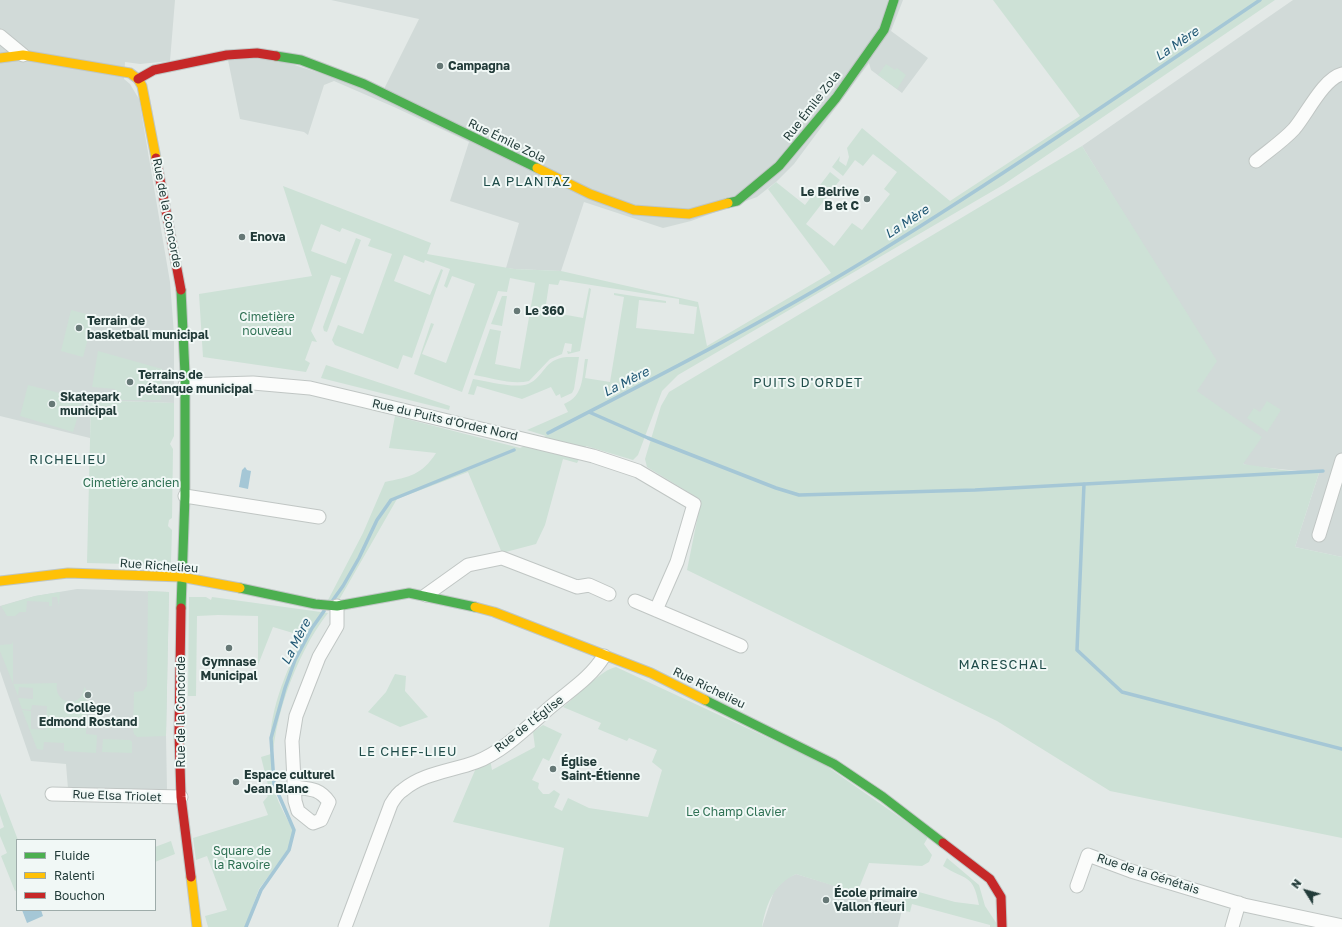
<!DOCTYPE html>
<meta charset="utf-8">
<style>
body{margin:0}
#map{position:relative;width:1342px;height:927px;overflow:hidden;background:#e3e9e7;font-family:"Golos Text",sans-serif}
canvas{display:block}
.legend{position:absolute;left:16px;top:839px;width:140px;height:72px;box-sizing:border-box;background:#f1f8f6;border:1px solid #9eacaa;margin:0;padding:5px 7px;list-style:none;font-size:12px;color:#223b39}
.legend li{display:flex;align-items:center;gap:8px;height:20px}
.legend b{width:20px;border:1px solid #9eacaa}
.north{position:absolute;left:1286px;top:871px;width:40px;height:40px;-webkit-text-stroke:3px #f1f8f6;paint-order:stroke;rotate:307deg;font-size:11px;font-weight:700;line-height:16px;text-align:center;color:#223b39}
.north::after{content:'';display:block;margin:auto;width:14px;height:18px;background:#223b39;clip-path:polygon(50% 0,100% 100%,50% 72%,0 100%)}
</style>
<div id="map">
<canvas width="1342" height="927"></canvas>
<ul class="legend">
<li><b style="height:5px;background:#4caf50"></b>Fluide</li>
<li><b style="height:5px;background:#ffc107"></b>Ralenti</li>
<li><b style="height:5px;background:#c62828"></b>Bouchon</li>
</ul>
<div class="north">N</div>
</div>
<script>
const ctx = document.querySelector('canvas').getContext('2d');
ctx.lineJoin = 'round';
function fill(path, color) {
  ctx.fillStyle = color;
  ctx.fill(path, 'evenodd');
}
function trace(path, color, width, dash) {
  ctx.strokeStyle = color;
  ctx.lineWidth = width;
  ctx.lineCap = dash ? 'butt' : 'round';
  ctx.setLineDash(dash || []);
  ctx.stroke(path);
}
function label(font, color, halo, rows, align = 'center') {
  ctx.font = font + ' "Golos Text",sans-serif';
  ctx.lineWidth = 4;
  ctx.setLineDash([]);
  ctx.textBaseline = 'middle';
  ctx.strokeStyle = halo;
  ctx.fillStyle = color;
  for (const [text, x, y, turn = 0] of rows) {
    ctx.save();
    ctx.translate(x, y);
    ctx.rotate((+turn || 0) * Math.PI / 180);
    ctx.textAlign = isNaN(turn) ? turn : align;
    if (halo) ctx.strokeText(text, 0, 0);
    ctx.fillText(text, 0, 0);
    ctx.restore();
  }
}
const built = new Path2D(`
 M0,0h175l-5,61 -30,3 -15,-2 -1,17 6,5 9,15 31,183 4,52v69l-83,-3 -1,38 -90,-22z
 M331,0h572l-12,31 37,27 -26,35 -31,-23 -2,-7 -75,101 -18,18 -19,15 -66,24 -28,7 -79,-26 -23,69 -47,-2 -8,-1 13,-45 -69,-22 19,-59 -75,-35 -60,-26 -10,4 -16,50 -4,-3 -64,-13 -13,-64 30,-2 125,40 37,-74z
 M1293,0h49v557l-47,-10 24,-74 -70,-7 -23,-9 -24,-18 -71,-213 -49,-80z
 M77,589l92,3 -3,143 1,55 -99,-1 -2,-25 -35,-3 -31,-90v-65l35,-10z
 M796,874l107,32 -5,21h-136l12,-36 11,-12z`);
const green = new Path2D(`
 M993,0h282l-272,185 -325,190 -16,16 -24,64 -5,5 -47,-14 -9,17 -14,-4 -18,66 -9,19 -34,9 -34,-81 -71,27 -58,101h-11l35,-67 22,-51c24,-5 37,-7 51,-29l-47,-5 6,-32 125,32 26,-12 -19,-6 41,-18 -4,-8c20,-8 18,-27 21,-45h3l-3,19 25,4 14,-85 -10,-2v-2l52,8v2l-27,-3 -3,28 58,6 3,-27 -18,-3v-5l-119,-19 -2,5 -9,-1 -4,27 38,7 6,-30 2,1 -11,62 -12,3 -1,-3 4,1 1,-8 -7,-1 -3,11 -12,5 -21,22c-17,4 -37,-3 -55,-6l16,-46 11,2 -6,33 25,5 15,-86 -25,-5 -3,14 -9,-1 -36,101 -48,-18 17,-51 3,1 -12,30 24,9 29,-79 -23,-8 -5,12 -3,-2 6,-17 -25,-9 -1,3 -20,-8 -10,26 36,14 11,-26 2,1 -31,88 -9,-3 -5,14 -63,-24 -3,-5 6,-15 25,9 29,-80 -24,-8 3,-7 -29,-11 -2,4 -19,-8 -10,27 35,13 10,-26 5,2 -34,92 -3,-1 -1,-4 18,-49 -10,-3 -20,56 6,11 -5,-1 -7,19 5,3 -4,9 -103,-15 -4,-63 113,-18 -29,-90 148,57 -4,11 87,15 47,2 137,31 9,44 124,-73 -63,-84 8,-7 29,23 25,-33 10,8 -34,44 28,22 18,-23 10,7 28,-36 -6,-5 13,-17 -24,-18 -10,12 -8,-6 -12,16 -11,-9 8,-11 -1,5 7,5 3,-9 -2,-9 15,-20 88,73 130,-85z
 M886,64l9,6 2,-2 9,7 -9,14 -19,-14z
 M1082,146l135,215 -20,30 65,46 -19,27 40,6 36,3 -24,74 47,10v281l-232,-47 -113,-70 -310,-151 14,-70 -54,-33 -2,-8 16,-53 8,-14z
 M502,296h5l-5,30 -11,-2z
 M71,310l23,6 -11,41 -22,-6z
 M98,351l64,18 -1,31h-46v-11l-23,-2z
 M567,357h12l-5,32 -2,4 -11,5 -1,-4 -4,2 -5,-9 -29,12 -45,-13 -3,9 -6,-1 5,-15c14,2 42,10 55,5 17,-7 15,-25 39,-27z
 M326,365l124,41 -1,4 -128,-32z
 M28,385l55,14 -10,33 -53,-16z
 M91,400l83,3v33l-4,8 3,5 -1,69 -3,2 -1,6 4,4 -1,32 -4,3 -80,-2z
 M1267,401l14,9 -14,22 -20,-14 7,-10 6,4z
 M148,591l21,1 -3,144 -29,1 -3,-3 -1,-5 1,-37 9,-1 4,-5z
 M60,592l-1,14 -2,-9h-5v9h-3v-4l-22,-1 -1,11h-6l-5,4h-8l-6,-10 34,-10z
 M189,597h17l5,3 1,-3 116,16c-32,40 -61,118 -55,170 2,16 13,33 20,47l-5,20 -29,39 -14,38h-37l-3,-11 22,-6 -20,-54 -11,4 -3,-22 75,-23 -5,-13 5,-6 -5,-5 6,-2 -8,-32 10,-3c-5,-38 16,-84 32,-118l-30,-9 -15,38v-49l-40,-1 -21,1 -1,80h-8z
 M13,641v43l44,-1c-4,22 26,26 27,4l2,2v45l11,1 -1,18 -32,-2v-8l-20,-1 -1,8 -6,-1 -15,-39 9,1v18l15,1 1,-24 -15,-1 -1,5 -9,-1 -4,-11 15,1v-11l-14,-1 -1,9 -18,-45v-6l12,-1z
 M616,667l206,96 106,74 -4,7 8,11 -3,7 -7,4 -53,-3 -12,30 -61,-19c-22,10 -30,30 -34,53h-213l15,-79 -111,-26 23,-54 14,-9 2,11 43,-23 -2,-15 10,-7 19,9 -13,27 -6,-3 -11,22 7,3 -1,5 5,6h6l5,-4 6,4 -6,13 8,4 6,-13 21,10 59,9 14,-47 -10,-8 5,-12 -28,-12 -2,3 -29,-12 3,-6 -38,-16c13,-10 39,-38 53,-40z
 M395,674l11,2 -1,15 23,26 -28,10 -32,-15 18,-20z
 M103,739l27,1 2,2v11l-30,-1z
 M0,793l18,47 -1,50 -2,1 -14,-35 6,-3 -7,-17v-7l4,-2 -4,-12z
 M171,841l4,13 -20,8v-15z
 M947,858l32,27 6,21 14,21h-9v-2l-78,-21 -2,8 -8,-2 6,-21 47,13 24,3c-6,-32 -13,-24 -36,-39z`);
const water = new Path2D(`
 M245,467l2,3 4,1 -3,18 -9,-2 3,-17z
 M22,910h19l2,6 -16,7z`);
const stream = new Path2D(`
 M589,412l59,26 128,50 23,7 176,-5 348,-19
 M548,433c105,-54 211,-108 313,-170 136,-83 267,-174 399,-263
 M1084,484l-7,166 45,42 220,57
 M333,600l10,-14 16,-28 18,-38 14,-20 123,-50
 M246,927l15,-37 28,-40 5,-20 -20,-46 -3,-46 14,-50 10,-28 17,-32 12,-17`);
const street = new Path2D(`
 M0,36l23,19
 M1256,161c12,-10 27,-20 38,-32 13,-15 29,-50 48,-55
 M185,385l68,-2 57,5 55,13 228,55 45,15 56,33 -17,58 -21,48
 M185,496l134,21
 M1319,535l23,-75
 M426,595l42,-30 34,-7 75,29 12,-2 20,9
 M635,601l106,45
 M294,787c16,2 25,1 35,15l-8,18 -8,3 -15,-12 -3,-10 -3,-60 4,-25 23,-59 18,-31v-20
 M52,794l129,3
 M1077,886l11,-31 43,16 113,34 98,21
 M345,927l46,-123c3,-5 7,-11 12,-14 20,-17 49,-19 73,-28 29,-11 54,-38 78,-58 18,-15 37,-27 50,-48
 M1232,927l7,-24`);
const fast = new Path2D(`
 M276,56l25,4 63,24 173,84
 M728,203l9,-2 42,-35 57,-68 48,-68 10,-30
 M240,588l75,16 22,2 72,-13 66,14
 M181,608l4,-112v-122l-4,-84
 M705,700l129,64 49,33 60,46`);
const slow = new Path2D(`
 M0,58l23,-3 107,18 8,6 4,7 14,72
 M537,168l53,26 44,16 55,4 39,-11
 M0,581l68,-8 113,4 59,11
 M475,607l19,5 157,61 54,27
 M191,877l6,50`);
const jam = new Path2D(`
 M138,79l16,-9 73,-15 30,-2 19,3
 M156,158l25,132
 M181,608l-2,124 2,65 10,80
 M943,843l47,36 11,18 1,30`);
const markers = [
 [440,66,4,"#667876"],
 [867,199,4,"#667876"],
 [242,237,4,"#667876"],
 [517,311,4,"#667876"],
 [79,328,4,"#667876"],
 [130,382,4,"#667876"],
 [52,404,4,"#667876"],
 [229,648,4,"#667876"],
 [88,695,4,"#667876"],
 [553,769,4,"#667876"],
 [236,782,4,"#667876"],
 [826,900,4,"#667876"]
];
const poiNames = [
 ["Campagna",448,66],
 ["Le Belrive",859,192,"right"],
 ["B et C",859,206,"right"],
 ["Enova",250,237],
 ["Le 360",525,311],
 ["Terrain de",87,321],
 ["basketball municipal",87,335],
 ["Terrains de",138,375],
 ["pétanque municipal",138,389],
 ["Skatepark",60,397],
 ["municipal",60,411],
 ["Gymnase",229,662,"center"],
 ["Municipal",229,676,"center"],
 ["Collège",88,708,"center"],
 ["Edmond Rostand",88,722,"center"],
 ["Église",561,762],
 ["Saint-Étienne",561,776],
 ["Espace culturel",244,775],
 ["Jean Blanc",244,789],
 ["École primaire",834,893],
 ["Vallon fleuri",834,907]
];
const streetNames = [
 ["Rue Émile Zola",812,106,-52],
 ["Rue Émile Zola",507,141,26],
 ["Rue de la Concorde",167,213,79],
 ["Rue du Puits d'Ordet Nord",445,420,13],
 ["Rue Richelieu",159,566,4],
 ["Rue Richelieu",709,688,26],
 ["Rue de la Concorde",181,712,-90],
 ["Rue de l'Église",529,724,-38],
 ["Rue Elsa Triolet",117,796,2],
 ["Rue de la Génétais",1148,874,18]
];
const parkNames = [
 ["Cimetière",267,317],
 ["nouveau",267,331],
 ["Cimetière ancien",131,483],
 ["Le Champ Clavier",736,812],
 ["Square de",242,851],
 ["la Ravoire",242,865]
];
const waterNames = [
 ["La Mère",1177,44,-34],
 ["La Mère",907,222,-33],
 ["La Mère",626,382,-27],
 ["La Mère",296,642,-63]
];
const neighbourhoodNames = [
 ["LA PLANTAZ",527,182],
 ["PUITS D'ORDET",808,383],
 ["RICHELIEU",68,460],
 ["MARESCHAL",1003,665],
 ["LE CHEF-LIEU",408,752]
];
fill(built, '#d1dad8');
fill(green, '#cde1d6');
fill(water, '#a5c7d6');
trace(stream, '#a5c7d6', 3.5);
trace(street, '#c0c6c4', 15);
trace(fast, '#bfc6c4', 11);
trace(slow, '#bfc6c4', 11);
trace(jam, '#bfc6c4', 11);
trace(street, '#fbfcfb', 13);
trace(fast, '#4caf50', 9);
trace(slow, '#ffc107', 9);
trace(jam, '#c62828', 9);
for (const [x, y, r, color] of markers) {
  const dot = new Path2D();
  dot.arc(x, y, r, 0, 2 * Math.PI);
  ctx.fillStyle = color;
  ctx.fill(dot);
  trace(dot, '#f1f8f6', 1.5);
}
label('bold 12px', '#223b39', '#f1f8f6', poiNames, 'left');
label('12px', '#223b39', '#f1f8f6', streetNames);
label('12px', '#2e7053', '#f1f8f6', parkNames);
label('italic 13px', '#1f5774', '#f1f8f6', waterNames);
ctx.letterSpacing = '1px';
label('13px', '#1f4c49', '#f1f8f6', neighbourhoodNames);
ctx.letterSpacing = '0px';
</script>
